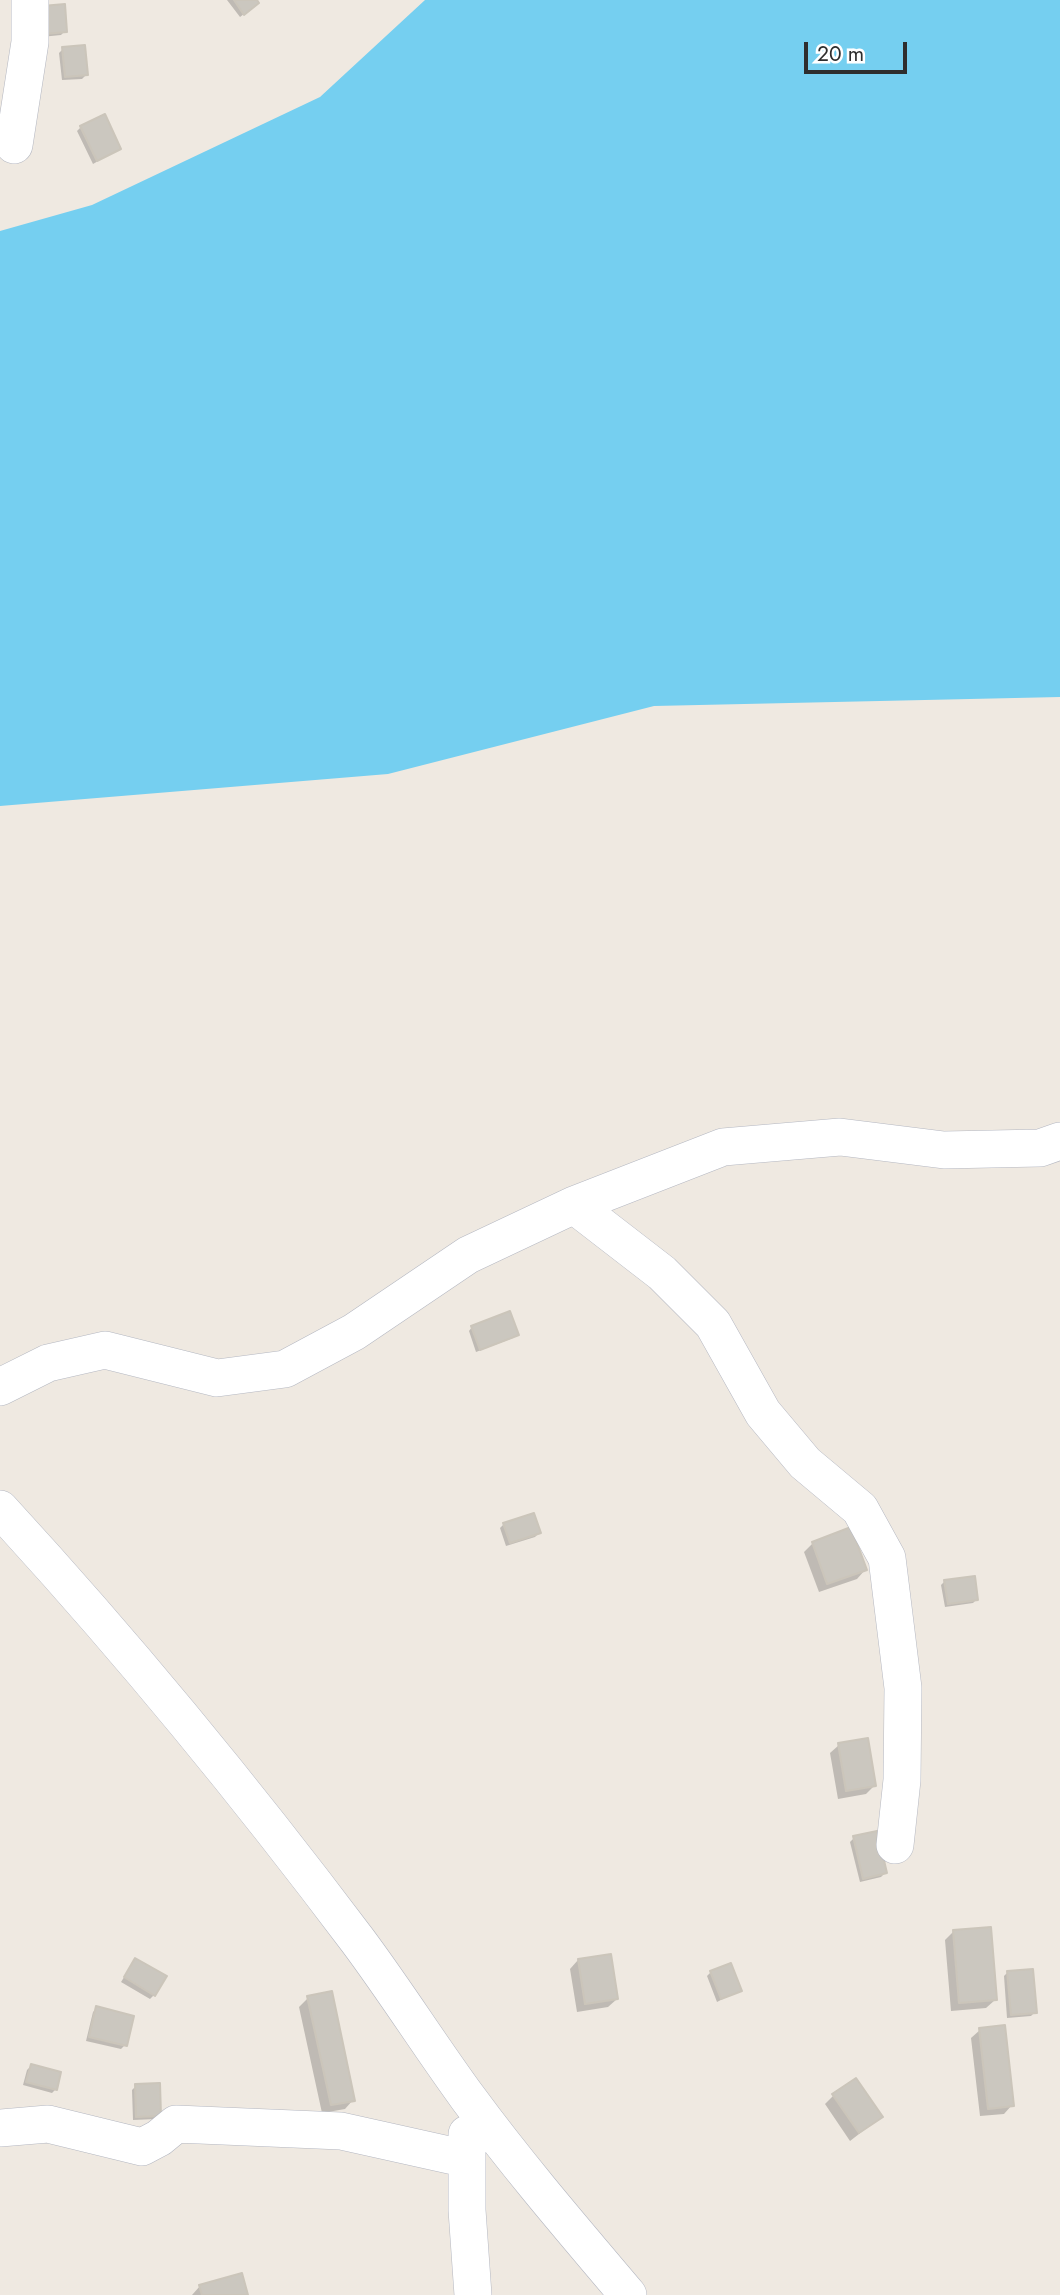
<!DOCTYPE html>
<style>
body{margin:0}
#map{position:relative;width:1060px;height:2295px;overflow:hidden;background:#efe9e1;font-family:Jost,sans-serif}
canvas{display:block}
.scale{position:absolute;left:804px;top:42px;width:103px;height:32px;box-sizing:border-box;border:4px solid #2e2e2e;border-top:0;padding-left:9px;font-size:21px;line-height:24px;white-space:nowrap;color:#2e2e2e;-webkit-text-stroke:5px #fff;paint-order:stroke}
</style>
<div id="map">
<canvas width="1060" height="2295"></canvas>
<div class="scale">20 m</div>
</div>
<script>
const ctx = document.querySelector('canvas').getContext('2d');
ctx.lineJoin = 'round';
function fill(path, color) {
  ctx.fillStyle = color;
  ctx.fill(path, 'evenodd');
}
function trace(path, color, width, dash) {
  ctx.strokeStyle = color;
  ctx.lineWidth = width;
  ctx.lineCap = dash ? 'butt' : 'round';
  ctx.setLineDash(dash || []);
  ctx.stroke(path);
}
const water = new Path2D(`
 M425,0h635v697l-406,9 -266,68 -388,32v-575l92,-26 228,-108z`);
const shadow = new Path2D(`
 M227,0h28l-2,7 -13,10z
 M43,8l22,23 -4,4 -20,2z
 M63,49l23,26 -4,4 -20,1 -3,-27z
 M81,127l38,22 -26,15 -16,-33z
 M472,1327l45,8 -4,3 -37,14 -7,-21z
 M504,1524l35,9 -4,4 -29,9 -6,-18z
 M813,1543l52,27 -8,9 -38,13 -15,-40z
 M945,1581l31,19 -3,3 -28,4 -4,-22z
 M839,1745l35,41 -8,8 -28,5 -8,-46z
 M854,1838l31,35 -4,4 -21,5 -10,-40z
 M953,1932l42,68 -9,8 -35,3 -6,-71z
 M135,1960l19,35 -4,4 -29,-17z
 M578,1960l39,39 -9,8 -31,5 -7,-43z
 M711,1972l29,18 -23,12 -10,-26z
 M1008,1972l27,40 -4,4 -24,2 -3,-42z
 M308,1998l45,102 -8,9 -23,4 -23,-106z
 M97,2008l28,37 -4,4 -35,-8 7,-29z
 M980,2030l32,75 -8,9 -24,2 -9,-78z
 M31,2066l25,23 -4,4 -29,-8 4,-15z
 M136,2086l23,29 -3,4 -23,1 -1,-30z
 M833,2096l48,21 -31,24 -25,-37z
 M200,2286l46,9h-54z`);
const building = new Path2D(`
 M234,0h23l2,3 -15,12z
 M65,4l2,28 -23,2 -2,-28z
 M85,45l3,30 -23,2 -3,-30z
 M105,114l16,35 -24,12 -17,-35z
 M510,1311l9,24 -39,15 -9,-24z
 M534,1513l7,20 -31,10 -7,-20z
 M851,1527l16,43 -40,14 -15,-42z
 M975,1576l3,24 -30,4 -4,-24z
 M868,1738l8,48 -30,5 -8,-48z
 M877,1831l10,42 -24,6 -10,-43z
 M991,1927l6,73 -38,3 -6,-73z
 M611,1954l7,45 -33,5 -7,-45z
 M135,1958l32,18 -12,20 -31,-19z
 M731,1963l11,28 -21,8 -11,-28z
 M1033,1969l4,44 -26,2 -4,-44z
 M332,1991l23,110 -24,4 -24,-109z
 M96,2006l38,10 -7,30 -38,-9z
 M1005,2025l9,81 -26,3 -9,-81z
 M31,2064l30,8 -4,18 -31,-8z
 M856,2078l27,39 -24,16 -27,-39z
 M160,2083l1,33 -25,1 -1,-33z
 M242,2273l6,22h-46l-3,-10z`);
const minor = new Path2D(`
 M14,145l16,-103v-42
 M574,1205l88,68 51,51 50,89 42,50 55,46 27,49 16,130 -1,92 -7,65
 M0,1387l48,-24 57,-13 112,28 68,-9 69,-37 114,-77 106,-50 149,-58 117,-10 104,13 96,-2 20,-7
 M0,1509c127,138 246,283 358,432 38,51 72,105 110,157 50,68 105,132 160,197
 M0,2128l48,-4 94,23 17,-9 17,-14 165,7 126,28
 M467,2134v76l6,85`);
fill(water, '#75cff0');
fill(shadow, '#0003');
fill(building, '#cbc7bf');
trace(building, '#cbc5ba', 2);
trace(minor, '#b4b7c1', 38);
trace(minor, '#fff', 37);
</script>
